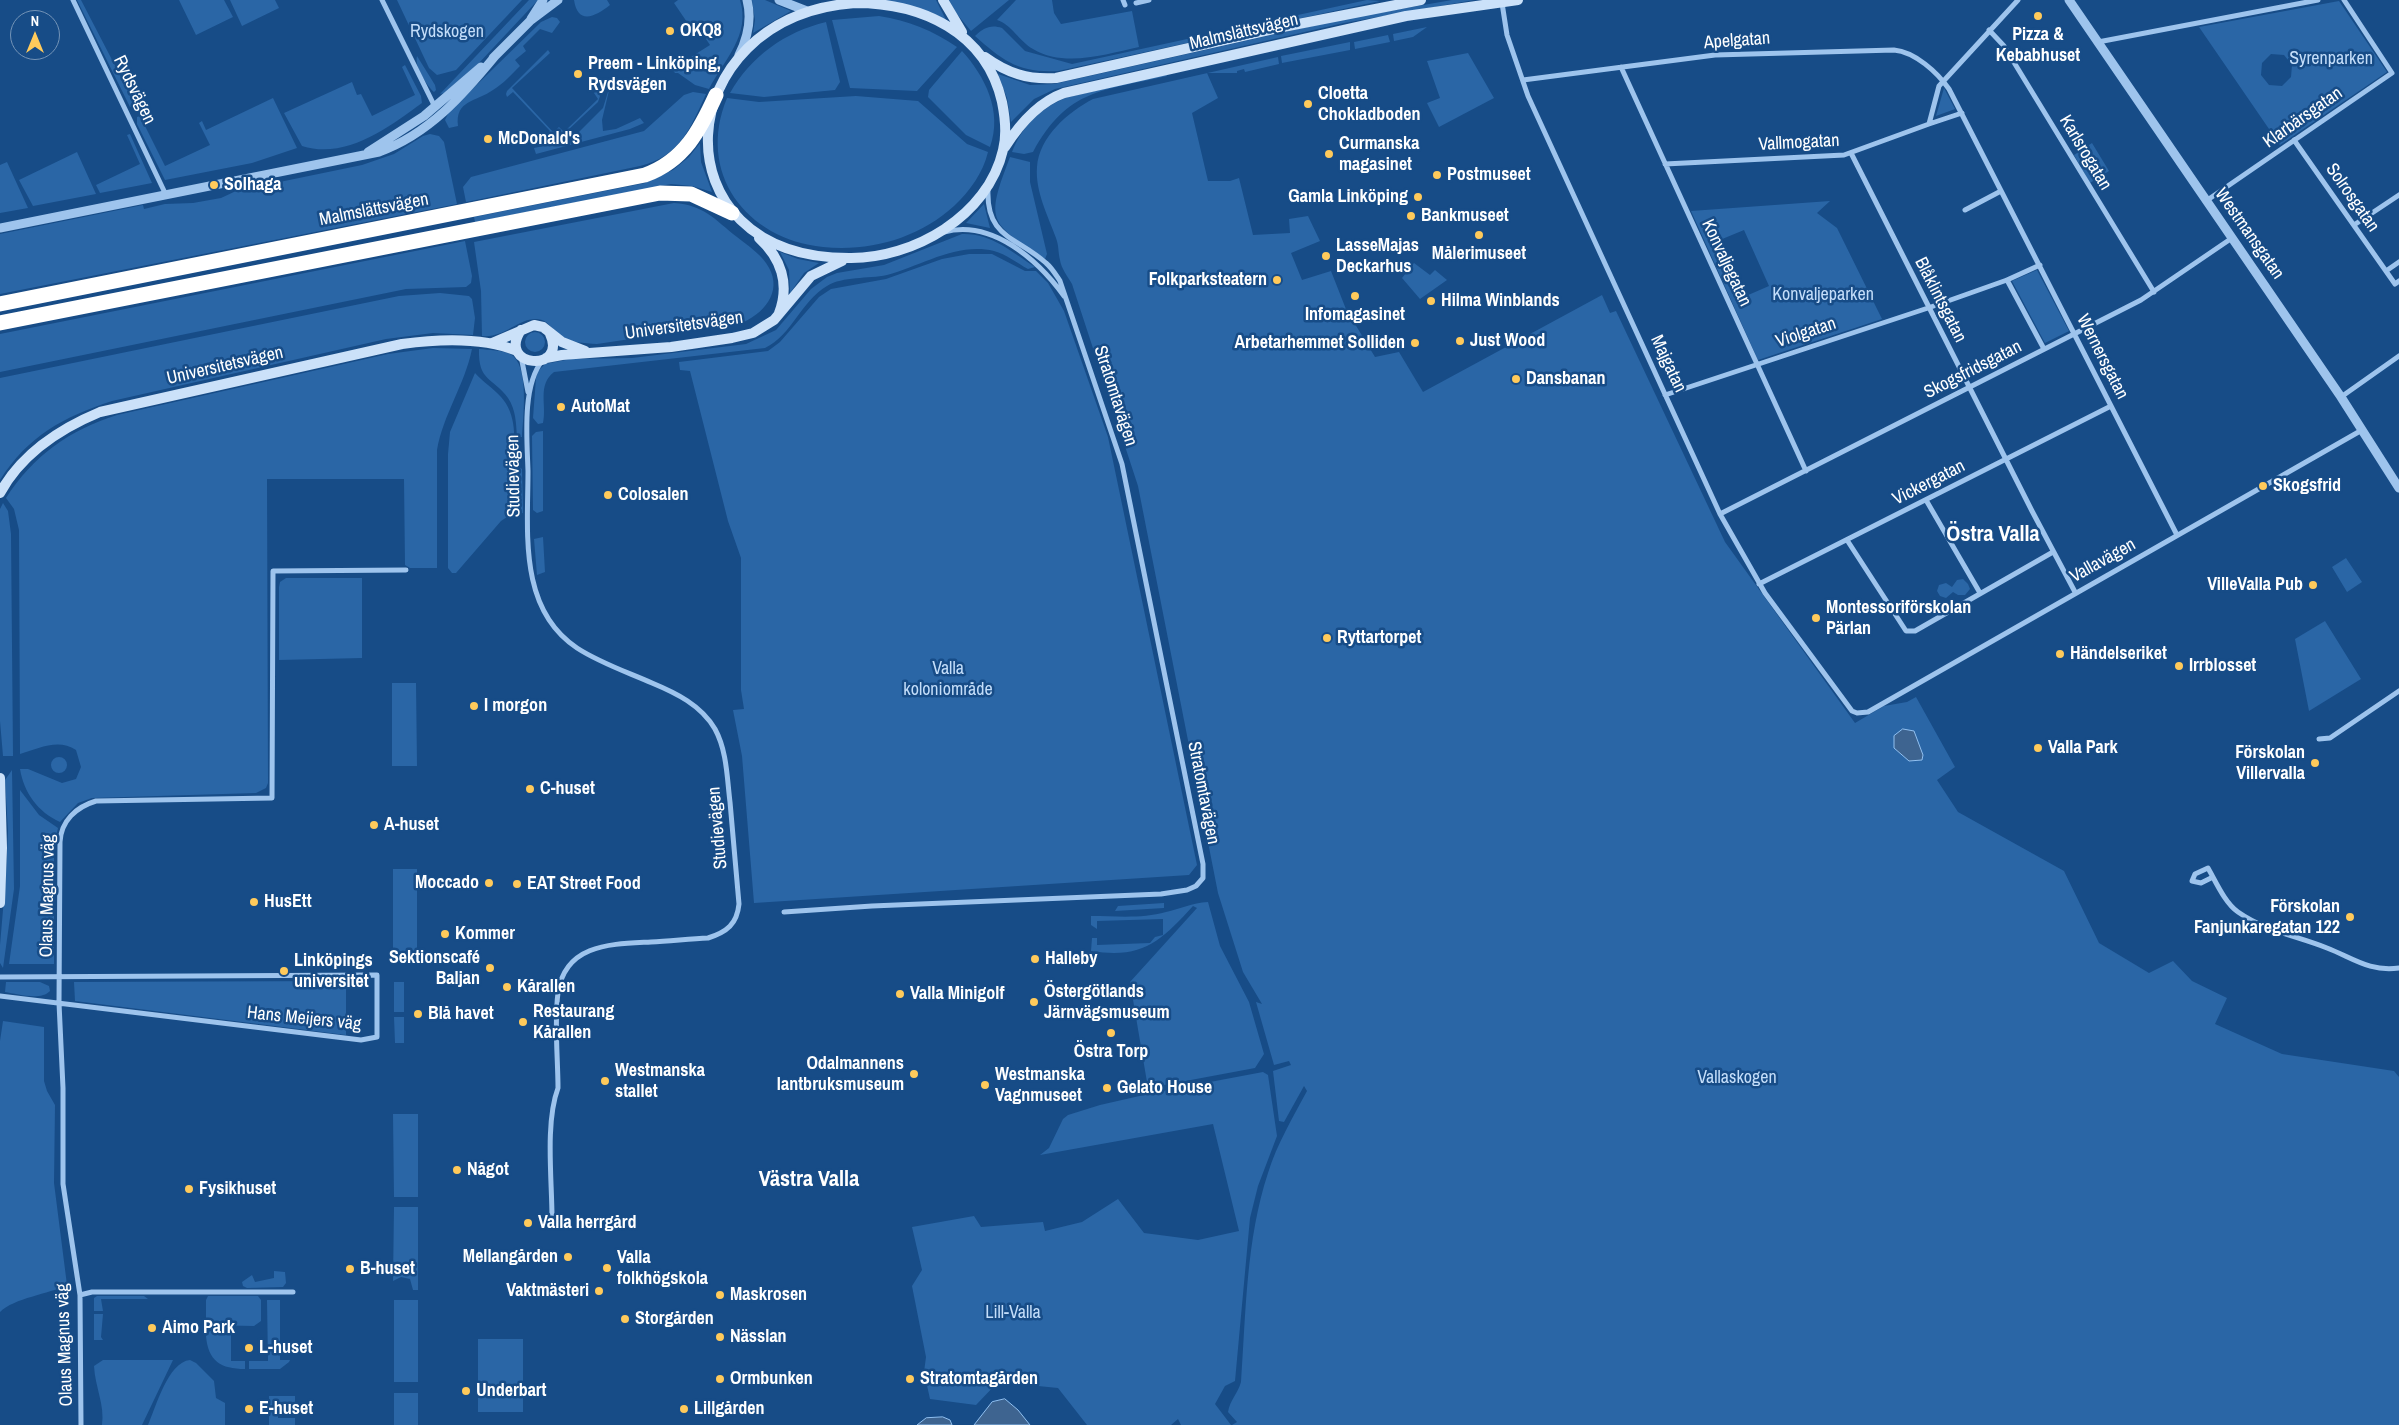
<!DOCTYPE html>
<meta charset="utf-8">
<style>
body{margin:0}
#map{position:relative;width:2399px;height:1425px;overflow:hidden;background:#174c87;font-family:"Archivo Narrow",sans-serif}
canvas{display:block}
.north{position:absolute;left:10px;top:10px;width:50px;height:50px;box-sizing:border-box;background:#174c87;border:1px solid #7494b7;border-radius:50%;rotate:0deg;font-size:14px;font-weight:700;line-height:20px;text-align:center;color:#fff}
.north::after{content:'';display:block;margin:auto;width:18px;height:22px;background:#ffca5b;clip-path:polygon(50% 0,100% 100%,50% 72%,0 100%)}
</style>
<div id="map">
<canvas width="2399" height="1425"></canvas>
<div class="north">N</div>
</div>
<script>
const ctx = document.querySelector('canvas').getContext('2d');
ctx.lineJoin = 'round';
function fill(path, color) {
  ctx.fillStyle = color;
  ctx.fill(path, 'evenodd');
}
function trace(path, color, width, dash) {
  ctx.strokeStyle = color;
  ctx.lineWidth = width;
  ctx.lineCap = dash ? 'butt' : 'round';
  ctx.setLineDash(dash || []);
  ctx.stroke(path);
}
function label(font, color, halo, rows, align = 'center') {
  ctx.font = font + ' "Archivo Narrow",sans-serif';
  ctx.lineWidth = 5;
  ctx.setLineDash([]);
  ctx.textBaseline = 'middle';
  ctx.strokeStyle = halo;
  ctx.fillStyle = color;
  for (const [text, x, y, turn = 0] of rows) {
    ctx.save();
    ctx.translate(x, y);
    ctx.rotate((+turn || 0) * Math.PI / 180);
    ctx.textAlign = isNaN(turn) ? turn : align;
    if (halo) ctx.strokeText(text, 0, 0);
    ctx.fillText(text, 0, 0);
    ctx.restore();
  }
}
const green = new Path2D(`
 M77,0h4l56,108 -7,-1z
 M179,0h45l9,17 -37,18z
 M230,0h45l4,8 -37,18z
 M397,0h125l-66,70 -19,5 -8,-7z
 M529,0h9l-59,63 -35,30 -4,1z
 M574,0h33l3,5c-14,11 -32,21 -36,-5z
 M678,0h62c11,35 -16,60 -31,89l-14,-4 -17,-12h-3l-3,-4 38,-24 -4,-6 4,-4 -13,-12 -6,5 -17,-25z
 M752,0h13l26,11 -38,22 2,-13z
 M879,0h57l10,20 -15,-8z
 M949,0h60l-38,31 -15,-18z
 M1016,0h36l2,13 7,11 71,-13 7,36c-33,7 -74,21 -106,2 -14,-8 -21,-24 -36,-29z
 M1367,0l13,1 -322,70c-39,2 -55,-10 -83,-35 8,-8 16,-12 27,-8l23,23 47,13z
 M1452,0h22l-130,23 -289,66 -21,10 -23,23 -4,-24 -9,-24 32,11 24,-1 289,-65z
 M2339,1l48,71 -107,73 -81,-118zM2271,54l13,1 8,10 -1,12 -9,9 -13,-1 -8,-10 1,-12z
 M879,16c30,5 53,14 78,31l-40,44 -67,-3 -18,-68z
 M552,17l5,1 3,4 -8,11 -12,-4 -17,17 3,5 -11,9 5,6c-8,8 -17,18 -27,24 -17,12 -38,10 -35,36l-9,2 -4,-8 4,-8 92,-90z
 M826,22l14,60 -5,8 -71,7 -34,-4c21,-37 55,-61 96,-71z
 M1427,27l-14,10 -19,4 -1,-7z
 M1388,35l2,7 -35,7 -1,-7z
 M1350,42v8l-68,13 -1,-7z
 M548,50l2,3 -38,35 41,44 6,-5 5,5 34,-33 -4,-6 10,-9 -6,18 -31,29 -8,4 -14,1 5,-5 -37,-39 -6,5 -1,-3 1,-3z
 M962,51c23,25 41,61 28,96l-24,-12 -38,-38 1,-7z
 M1468,53l26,45 -55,29 -12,-24 13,-5 -13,-37z
 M417,56l18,29 1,5 -2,2c-7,-6 -20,-26 -17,-36z
 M1278,57l1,7 -34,8 -1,-3 -7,2v2h-30l11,25 -26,15 16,68h22l9,-3 14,57 37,-2 -1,-14 19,-3 12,25 -29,12 11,27 29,-9 20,51 4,2 20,33 24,-5 24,40 179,-97 8,18 6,-2 109,231 130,181 29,-17 23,-4 9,-5 39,70 -18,13 21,32 106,59 35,72 50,30 24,-12 19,20 35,17 -12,26 67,30 112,17 5,6v348h-1167l5,-3 -9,-10c2,-12 10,-19 13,-30 5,-70 5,-142 27,-209 9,-29 25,-56 39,-82l-3,-5 -20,36 -5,-1 -6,-50 18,-6 -2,-4 -15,4 -18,-63 6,2 -19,-32 -25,-79 -80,-407 -66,-202c-4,-7 -11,-16 -12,-24 -2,-8 -1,-14 -4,-22 -8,-22 -21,-47 -19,-71 2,-30 31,-55 56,-68z
 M405,65l16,31 1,7c-33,24 -76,57 -120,43l-18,-33 68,-31 5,13 4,-1 11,22 43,-21 -13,-28z
 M1166,74l1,2c-64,15 -99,12 -134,76l-9,2 -12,-2c10,-26 28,-43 53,-54z
 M611,82l-9,38 1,11 13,-2 24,-11 4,5 -14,6 -94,25 -2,-6 37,-8 32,-32z
 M1944,88l11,21 -19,7z
 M693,92l13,2c-16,35 -26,62 -66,72l-174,36 -3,-15 8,-10 173,-46 40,-36z
 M856,96l62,5 49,43 21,8c-5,21 -18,39 -34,54 -35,32 -84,46 -131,41 -77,-8 -127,-74 -96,-149l32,4z
 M273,98l24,50 -45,15 -87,17 -28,-56v-7l3,-1 25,50 45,-21 -11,-22 3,-2 4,9z
 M130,134l22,49 -52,10 -4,-8 44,-21 -13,-29z
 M430,134l9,2 5,6 13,62 -457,90v-60l143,-29 1,4 21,-5 28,-1 28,-5 15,-7 126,-26 32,-11 29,-18z
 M700,143l1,19 11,30 -20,-6 -21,-2 -196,38 -1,-5 171,-34 28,-13 16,-13z
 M2092,143l17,28 -19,12 -16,-28z
 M77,152l19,42 -63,12 -14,-26z
 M1010,157l20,5v20l17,72 -2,5c-56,-37 -60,-37 -35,-102z
 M7,162l21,46 -28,5v-48z
 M1830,201l-13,12 20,15 45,91 -124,41 -67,-149zM1744,230l25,56 -30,13 -24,-57z
 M674,203c30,2 40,16 63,34 10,8 22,16 29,26 18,25 1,48 -22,59l-147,22c-13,-1 -27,-1 -38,-9 -8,-6 -10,-15 -22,-16 -19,-1 -32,19 -55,17l-1,-45 -7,-49z
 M984,204l6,24 -24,-5z
 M962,234c29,-1 50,18 73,33l-7,2c-11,-6 -22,-15 -34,-18 -37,-9 -73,15 -107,24 -19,4 -44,1 -60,11 -26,15 -35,49 -62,62l-211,24c-17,13 -7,33 -11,51l-5,1 -5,-6 3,-40 2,-7 7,-7 26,-5 61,-1 114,-14 30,-14 35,-41 16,-12 10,-4 47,-8z
 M465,241l7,35 -1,7 -5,4 -60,2 -406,83v-38z
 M780,252l18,7 21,4 -15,10 -14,20 -1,-23z
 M969,254h23l33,17h11l12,12 16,28 44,126 89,428 -8,10 -435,28 -12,-147 -9,-46 11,-1 -3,-19v-132l-13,-37 -38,-150 -10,-1 -1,-8 89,-11 12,-9 39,-45 12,-8 55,-10 56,-20z
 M1414,263l16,12 5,-5 12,10 -27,19 -18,-21z
 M2037,270l32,61 -24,12 -33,-62z
 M440,293l29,3 3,3 3,19 -2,17 -40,-2 -47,6 -274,62c-49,16 -84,35 -112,79v-102l399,-82z
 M525 342a10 10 0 1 1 20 0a10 10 0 1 1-20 0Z
 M433,348l39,1c-7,35 -29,66 -35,101v118h-27l-5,-3 -1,-86h-137l1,304 -2,5 -10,5 -164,5 -14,5 -18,19c-22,-10 -36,-29 -40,-53h8l34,14 14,-4 5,-12 -5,-17c-18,-12 -38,-1 -56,4l-1,-224 -5,-21 -8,-11c27,-42 63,-68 111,-83l271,-61z
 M479,349c10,1 23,1 31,5 20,10 13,64 12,83h-5c-1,-14 -1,-27 -9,-39 -15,-21 -30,-16 -29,-49z
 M475,373c8,9 18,15 26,24 15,16 16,45 9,64l12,8 1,44 -16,4 -6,4 -45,52h-4l-4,-5v-114l2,-22z
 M543,431v80l-6,2 -4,-3 -1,-74 4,-4z
 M3,503l5,8 3,23 2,222h-10l-3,-35v-212z
 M543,537l2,35 -8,3 -3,-36z
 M2346,558l16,24 -15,10 -15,-25z
 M286,578h76v80l-83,2v-73l1,-5z
 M1963,579l5,5 2,5 -5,6h-7l-5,-3 -7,6 -6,-2 -3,-5 2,-6 7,-2 6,4 5,-7z
 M2325,621l36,58 -52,32 -14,-72z
 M392,683h24l1,83h-25z
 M51 765a8 8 0 1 1 16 0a8 8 0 1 1-16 0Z
 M12,770l2,119 -11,79 -3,-5v-18l6,-70 2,-44 -3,-51z
 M20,790l19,25 19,13 -4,17v119h-45l11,-78z
 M393,869h24v83h-24z
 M1208,902l12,44 29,56 15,52 -9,14 -107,20 -18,-106 67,-74 -4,-2c-33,36 -50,53 -102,45l1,-13h5v7l53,-2 5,-6 8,-2v-16l-66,2v8l-6,-4v-9c24,0 51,3 75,-4 14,-3 26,-9 42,-10z
 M1164,903v5l-49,3 3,-5z
 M346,981v54l-271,-34 -1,-19z
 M6,982h34l9,4 1,5c-9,10 -33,3 -45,1z
 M394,982h10v30h-10z
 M394,1017h10v26h-9z
 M3,1021l41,6v54l3,10 8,14 -1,78 13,102c-18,9 -53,13 -67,27v-271z
 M1263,1072l5,3 9,61 -19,50 -8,32 -15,163 -10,5 -10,18 16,21h-50l-3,-6 -7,6h-84l-29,-37 -60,-6 -22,23 -46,-6 -6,-27 2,-15 -14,-71 10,-16 -10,-43 62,-11 7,11 62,-5 2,9 37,-9 36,-23 26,34 54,7 41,-9 -26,-107 -173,31 9,-7 14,-29 5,-4 32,-10 57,-13z
 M393,1114h25v83h-24z
 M394,1207h24v83h-5l-3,-11 -9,-2 -8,4z
 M274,1271l11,1 1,11 -3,4 -36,1 -4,-2 -1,-4 10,-7 3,7 19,-4z
 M97,1296h47l4,3h-47l2,12h-9v-13z
 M208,1296h50l3,4v21l-7,5 -48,-1v-25z
 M267,1300h13v60h10l-1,2 -9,7h-31v-8h19z
 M394,1300h24v82h-24z
 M94,1314h9l-2,23 2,3h-9z
 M210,1331h21v30h14v8c-24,0 -37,-8 -39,-33z
 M478,1339h45v73h-45z
 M103,1360h70l-31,65h-40c3,-20 -7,-38 -8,-59z
 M190,1360l6,3 18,18 2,17 9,5v22h-77c8,-18 20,-63 42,-65z
 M394,1393h24v32h-24z
 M269,1396h26v7l-17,3v12h17v7h-26z`);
const water = new Path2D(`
 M1903,729l11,2 9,24 -1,5 -13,1 -15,-13v-12z
 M1005,1399l13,11 12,15h-56l18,-23z
 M943,1417l7,3 2,5h-35l9,-7z`);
const minor = new Path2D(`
 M73,0l93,195
 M382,0l53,107
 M1123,0l2,5
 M1136,3l13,-3
 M1502,3l5,32 21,61 192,418 45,79 87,118 5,2 11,-1 494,-282
 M1989,30l15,16 150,246
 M2098,42l220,-42
 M1621,67l185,404
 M1523,80l192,-25 179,-5c21,2 43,22 55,39l228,446
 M1929,124l33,-11
 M2294,140l101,144 4,-3
 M1851,153l181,358 43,81
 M1665,164l179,-9 85,-31 10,-38 79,-86
 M2206,201l186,-128 -48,-73
 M1965,210l36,-19
 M2354,225l45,-30
 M944,232c48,-13 94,28 120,64
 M2386,271l13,-9
 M2007,280l37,69
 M521,356l7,36
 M542,361c-20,25 -15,78 -14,110 0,60 -10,138 49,177 23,15 50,24 75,35 24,10 49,22 63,46 12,22 12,49 15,73 3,34 6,68 9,102 -2,20 -12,28 -31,34 -19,1 -38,3 -57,4 -38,2 -86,1 -93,51 -4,28 0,66 0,95 -13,35 -6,92 -6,130
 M1665,395l263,-87 79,-28 33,-15
 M2341,397l58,-41
 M1926,500l54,93
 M1720,514l421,-214 91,-62
 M1847,540l59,91h9l138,-79
 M1759,584l352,-178
 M2319,739l11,-1 69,-47
 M2213,877l-12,6 -9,-2 3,-7 13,-6c8,14 17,35 30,44 27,19 59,24 89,36 26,10 42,24 72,20
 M784,912l88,-6 289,-12 26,-4 9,-4 7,-8v-14l-81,-400 -62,-183c-4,-6 -8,-13 -14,-18 -30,-27 -60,-25 -58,-74
 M0,977l377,-2v62l-16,3 -361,-44
 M80,1295l12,-3h201
 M81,1425l-1,-130 -17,-111v-96l-4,-85 1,-161c1,-21 16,-35 36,-41l176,-3 1,-227 133,-1`);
const tertiary = new Path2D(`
 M779,0l28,11
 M2069,0l272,397 58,91
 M531,19l12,-19
 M739,55c9,-18 13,-36 8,-55
 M493,58l37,-37 28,-21
 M368,152l56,-36 57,-49
 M0,228l379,-76c50,-18 84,-57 117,-97`);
const secondary = new Path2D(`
 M943,0l19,32
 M855,3c67,0 131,29 147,99 3,15 5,33 1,48 -15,66 -90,109 -154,108 -197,0 -181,-242 6,-255z
 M985,57c22,16 43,23 71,21l222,-50 143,-28
 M1005,147c14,-22 34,-45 59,-54l342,-77 112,-16
 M759,238c22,20 31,46 20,75
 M521,330c-25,38 47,43 29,4
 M492,343l42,-18 9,2 19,15 23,9
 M546,358l16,-3 109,-8 61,-9 21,-5 21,-13 37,-44 31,-15
 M0,493c22,-40 59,-64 100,-81l302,-68c36,-5 81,-7 115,7
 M0,778l2,70 -2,55`);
const motorway = new Path2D(`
 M0,304l645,-129c39,-14 55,-45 71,-80
 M0,323l660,-130 31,1 41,19`);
const markers = [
 [2038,16,5,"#ffca5b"],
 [670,31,5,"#ffca5b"],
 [578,74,5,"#ffca5b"],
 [1308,104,5,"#ffca5b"],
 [488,139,5,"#ffca5b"],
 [1329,154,5,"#ffca5b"],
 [1437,175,5,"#ffca5b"],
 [214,185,5,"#ffca5b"],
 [1418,197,5,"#ffca5b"],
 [1411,216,5,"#ffca5b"],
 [1479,235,5,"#ffca5b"],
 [1326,256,5,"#ffca5b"],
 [1277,280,5,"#ffca5b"],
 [1355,296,5,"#ffca5b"],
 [1431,301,5,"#ffca5b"],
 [1460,341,5,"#ffca5b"],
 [1415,343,5,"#ffca5b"],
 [1516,379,5,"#ffca5b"],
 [561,407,5,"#ffca5b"],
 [2263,486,5,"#ffca5b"],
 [608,495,5,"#ffca5b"],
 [2313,585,5,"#ffca5b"],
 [1816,618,5,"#ffca5b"],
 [1327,638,5,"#ffca5b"],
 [2060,654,5,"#ffca5b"],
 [2179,666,5,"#ffca5b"],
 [474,706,5,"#ffca5b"],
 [2038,748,5,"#ffca5b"],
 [2315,763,5,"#ffca5b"],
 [530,789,5,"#ffca5b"],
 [374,825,5,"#ffca5b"],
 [489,883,5,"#ffca5b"],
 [517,884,5,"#ffca5b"],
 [254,902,5,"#ffca5b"],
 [2350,917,5,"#ffca5b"],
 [445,934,5,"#ffca5b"],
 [1035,959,5,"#ffca5b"],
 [490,968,5,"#ffca5b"],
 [284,971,5,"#ffca5b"],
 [507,987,5,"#ffca5b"],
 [900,994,5,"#ffca5b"],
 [1034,1002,5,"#ffca5b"],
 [418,1014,5,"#ffca5b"],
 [523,1022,5,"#ffca5b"],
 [1111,1033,5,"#ffca5b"],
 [914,1074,5,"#ffca5b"],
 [605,1081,5,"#ffca5b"],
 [985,1085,5,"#ffca5b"],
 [1107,1088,5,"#ffca5b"],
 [457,1170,5,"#ffca5b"],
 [189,1189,5,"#ffca5b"],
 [528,1223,5,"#ffca5b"],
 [568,1257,5,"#ffca5b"],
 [607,1268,5,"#ffca5b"],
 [350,1269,5,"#ffca5b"],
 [599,1291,5,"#ffca5b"],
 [720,1295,5,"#ffca5b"],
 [625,1319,5,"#ffca5b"],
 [152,1328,5,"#ffca5b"],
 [720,1337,5,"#ffca5b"],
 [249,1348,5,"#ffca5b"],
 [720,1379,5,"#ffca5b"],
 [910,1379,5,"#ffca5b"],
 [466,1391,5,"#ffca5b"],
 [249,1409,5,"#ffca5b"],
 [684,1409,5,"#ffca5b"]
];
const poiNames = [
 ["OKQ8",680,31],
 ["Pizza &",2038,35,"center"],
 ["Kebabhuset",2038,56,"center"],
 ["Preem - Linköping,",588,64],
 ["Rydsvägen",588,85],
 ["Cloetta",1318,94],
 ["Chokladboden",1318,115],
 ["McDonald's",498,139],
 ["Curmanska",1339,144],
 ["magasinet",1339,165],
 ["Postmuseet",1447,175],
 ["Solhaga",224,185],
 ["Gamla Linköping",1408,197,"right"],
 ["Bankmuseet",1421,216],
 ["LasseMajas",1336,246],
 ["Deckarhus",1336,267],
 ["Målerimuseet",1479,254,"center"],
 ["Folkparksteatern",1267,280,"right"],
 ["Hilma Winblands",1441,301],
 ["Infomagasinet",1355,315,"center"],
 ["Just Wood",1470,341],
 ["Arbetarhemmet Solliden",1405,343,"right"],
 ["Dansbanan",1526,379],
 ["AutoMat",571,407],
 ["Skogsfrid",2273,486],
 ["Colosalen",618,495],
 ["VilleValla Pub",2303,585,"right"],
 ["Montessoriförskolan",1826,608],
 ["Pärlan",1826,629],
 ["Ryttartorpet",1337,638],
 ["Händelseriket",2070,654],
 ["Irrblosset",2189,666],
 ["I morgon",484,706],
 ["Valla Park",2048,748],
 ["Förskolan",2305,753,"right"],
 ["Villervalla",2305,774,"right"],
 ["C-huset",540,789],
 ["A-huset",384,825],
 ["Moccado",479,883,"right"],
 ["EAT Street Food",527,884],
 ["HusEtt",264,902],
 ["Förskolan",2340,907,"right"],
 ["Fanjunkaregatan 122",2340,928,"right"],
 ["Kommer",455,934],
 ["Sektionscafé",480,958,"right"],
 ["Baljan",480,979,"right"],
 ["Halleby",1045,959],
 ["Linköpings",294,961],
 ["universitet",294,982],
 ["Kårallen",517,987],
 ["Östergötlands",1044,992],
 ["Järnvägsmuseum",1044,1013],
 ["Valla Minigolf",910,994],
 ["Restaurang",533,1012],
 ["Kårallen",533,1033],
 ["Blå havet",428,1014],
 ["Östra Torp",1111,1052,"center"],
 ["Odalmannens",904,1064,"right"],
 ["lantbruksmuseum",904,1085,"right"],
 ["Westmanska",615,1071],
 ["stallet",615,1092],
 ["Westmanska",995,1075],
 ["Vagnmuseet",995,1096],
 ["Gelato House",1117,1088],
 ["Något",467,1170],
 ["Fysikhuset",199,1189],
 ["Valla herrgård",538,1223],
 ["Mellangården",558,1257,"right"],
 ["Valla",617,1258],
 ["folkhögskola",617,1279],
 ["B-huset",360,1269],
 ["Vaktmästeri",589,1291,"right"],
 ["Maskrosen",730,1295],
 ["Storgården",635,1319],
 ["Aimo Park",162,1328],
 ["Nässlan",730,1337],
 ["L-huset",259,1348],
 ["Ormbunken",730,1379],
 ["Stratomtagården",920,1379],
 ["Underbart",476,1391],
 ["E-huset",259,1409],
 ["Lillgården",694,1409]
];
const parkNames = [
 ["Rydskogen",447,32],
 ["Syrenparken",2331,59],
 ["Konvaljeparken",1823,295],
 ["Valla",948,669],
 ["koloniområde",948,690],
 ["Vallaskogen",1737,1078],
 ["Lill-Valla",1013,1313]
];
const streetNames = [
 ["Malmslättsvägen",1244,32,-13],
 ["Apelgatan",1737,41,-4],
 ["Rydsvägen",134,90,64],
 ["Klarbärsgatan",2303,118,-35],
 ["Vallmogatan",1799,143,-3],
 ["Karlsrogatan",2085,153,59],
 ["Solrosgatan",2352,198,55],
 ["Malmslättsvägen",374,210,-11],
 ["Westmansgatan",2249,234,55],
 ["Konvaljegatan",1726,263,65],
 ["Blåklintsgatan",1940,300,63],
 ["Universitetsvägen",684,326,-8],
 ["Violgatan",1806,333,-18],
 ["Wernersgatan",2102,357,63],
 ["Majgatan",1668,364,65],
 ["Universitetsvägen",225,366,-13],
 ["Skogsfridsgatan",1973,370,-27],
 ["Stratomtavägen",1115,396,72],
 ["Studievägen",514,476,-91],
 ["Vickergatan",1929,483,-27],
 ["Vallavägen",2103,561,-29],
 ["Stratomtavägen",1203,793,79],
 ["Studievägen",718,828,-95],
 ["Olaus Magnus väg",48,896,-89],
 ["Hans Meijers väg",304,1019,6],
 ["Olaus Magnus väg",65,1345,-92]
];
const districtNames = [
 ["Östra Valla",1993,535],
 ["Västra Valla",809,1180]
];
fill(green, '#2a66a6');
fill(water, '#3e6490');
trace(water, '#91c0f0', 1);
trace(minor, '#9ec4ed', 5);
trace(tertiary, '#9ec4ed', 9);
trace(secondary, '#cbe1f9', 10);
trace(motorway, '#fff', 15);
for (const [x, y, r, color] of markers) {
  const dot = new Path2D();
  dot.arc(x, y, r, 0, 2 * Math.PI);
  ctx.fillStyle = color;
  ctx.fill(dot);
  trace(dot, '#174c87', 2);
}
label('bold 18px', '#fff', '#174c87', poiNames, 'left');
label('18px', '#c4defa', '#174c87', parkNames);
label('18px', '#fff', '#174c87', streetNames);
label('bold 22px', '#fff', '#174c87', districtNames);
</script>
